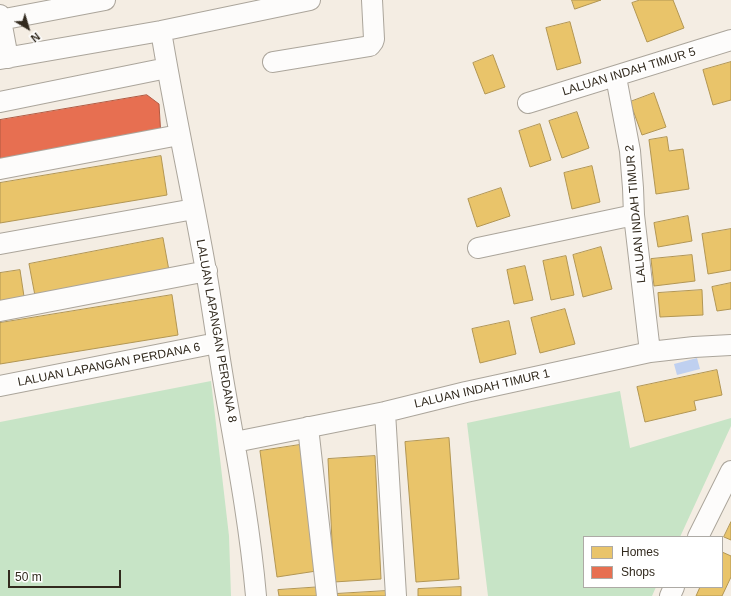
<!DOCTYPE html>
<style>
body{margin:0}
#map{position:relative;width:731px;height:596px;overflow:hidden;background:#f4ede3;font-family:Arial,sans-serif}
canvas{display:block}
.legend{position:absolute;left:583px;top:536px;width:140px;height:52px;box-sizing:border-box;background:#fff;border:1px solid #adaaa5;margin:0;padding:5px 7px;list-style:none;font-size:12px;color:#322a1e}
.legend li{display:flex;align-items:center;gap:8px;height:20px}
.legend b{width:20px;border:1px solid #adaaa5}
.north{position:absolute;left:8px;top:8px;width:40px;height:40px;-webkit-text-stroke:3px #fff;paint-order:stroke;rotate:142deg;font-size:11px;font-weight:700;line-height:16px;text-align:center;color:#322a1e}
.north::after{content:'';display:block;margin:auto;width:14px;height:18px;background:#322a1e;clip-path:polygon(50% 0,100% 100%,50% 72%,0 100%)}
.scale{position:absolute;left:8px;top:570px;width:113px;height:18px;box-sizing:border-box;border:2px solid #322a1e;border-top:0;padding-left:5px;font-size:12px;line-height:14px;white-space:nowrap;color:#322a1e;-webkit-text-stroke:3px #fff;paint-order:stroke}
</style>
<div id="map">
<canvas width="731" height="596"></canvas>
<ul class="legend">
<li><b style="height:11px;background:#e9c46a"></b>Homes</li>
<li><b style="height:11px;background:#e76f51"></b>Shops</li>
</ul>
<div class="north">N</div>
<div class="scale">50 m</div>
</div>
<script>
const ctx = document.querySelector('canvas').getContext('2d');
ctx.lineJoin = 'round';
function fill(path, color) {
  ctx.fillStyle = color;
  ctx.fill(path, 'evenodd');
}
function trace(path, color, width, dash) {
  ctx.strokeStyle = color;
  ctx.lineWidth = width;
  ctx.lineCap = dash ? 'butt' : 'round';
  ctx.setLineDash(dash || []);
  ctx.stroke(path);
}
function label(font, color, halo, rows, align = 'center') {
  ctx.font = font + ' Arial,sans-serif';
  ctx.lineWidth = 4;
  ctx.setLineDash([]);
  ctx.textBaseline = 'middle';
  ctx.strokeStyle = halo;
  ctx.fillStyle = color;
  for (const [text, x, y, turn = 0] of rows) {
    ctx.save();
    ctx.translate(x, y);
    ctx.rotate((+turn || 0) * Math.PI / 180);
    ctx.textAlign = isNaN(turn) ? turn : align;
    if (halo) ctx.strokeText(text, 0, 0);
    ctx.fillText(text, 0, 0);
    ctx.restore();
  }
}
const green = new Path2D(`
 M211,381l18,155 2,60h-231v-174z
 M620,391l10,57 101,-30v8l-51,111h-96v50h72l-4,9h-164l-21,-173z`);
const water = new Path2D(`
 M697,358l3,11 -23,6 -3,-11z`);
const homes = new Path2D(`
 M572,0h29l-26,9z
 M640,0h33l11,28 -37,14 -15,-39z
 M570,22l11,41 -24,7 -11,-42z
 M493,55l12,32 -20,7 -12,-31z
 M731,62v38l-18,5 -10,-35z
 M654,93l12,34 -24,8 -12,-33z
 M577,112l12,36 -27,10 -13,-37z
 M540,124l11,36 -21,7 -11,-36z
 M667,137l2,14 14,-2 6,40 -33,5 -7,-54z
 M161,156l6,39 -167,28v-40z
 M592,166l8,36 -28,7 -8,-36z
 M501,188l9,28 -33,11 -9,-28z
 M688,216l4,25 -34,6 -4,-24z
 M731,229v41l-23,4 -6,-40z
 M163,238l7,38 -134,25 -7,-37z
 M601,247l11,42 -29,8 -10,-42z
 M692,255l3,26 -41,5 -3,-27z
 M566,256l8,39 -23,5 -8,-39z
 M525,266l8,34 -19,4 -7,-34z
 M20,270l5,33 -25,4v-34z
 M731,283v26l-14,2 -5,-24z
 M702,290l1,25 -43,2 -2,-24z
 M172,295l6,40 -178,29v-41z
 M565,309l10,35 -35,9 -9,-35z
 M509,321l7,33 -36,9 -8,-34z
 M717,370l5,25 -28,6 2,9 -51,12 -8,-35z
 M449,438l10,141 -43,3 -11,-140z
 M306,444l17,126 -46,7 -17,-126z
 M375,456l6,123 -47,3 -6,-123z
 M731,522v18l-7,-3z
 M722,552l9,4v21l-9,19h-26l4,-9h22z
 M322,587v9h-43l-1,-6z
 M461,587v9h-43v-7z
 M386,591v5h-51v-2z`);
const shops = new Path2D(`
 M147,95l12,9 2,34 -161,28v-46z`);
const minor = new Path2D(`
 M0,15l8,43
 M0,20l105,-20
 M161,31c13,80 31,160 45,240 7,40 12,79 19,119 12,68 25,137 31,206
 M0,59l161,-28 149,-31
 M273,62l97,-16 3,-4 1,-3 -2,-39
 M616,77l14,74 3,37 1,27 16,137
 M0,102l167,-34
 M528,103l203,-63
 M0,169l179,-34
 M0,244l194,-35
 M478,248l156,-33
 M0,311l207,-40
 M0,386l217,-43
 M385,412l11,184
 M308,427l19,169
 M235,442l150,-30 81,-20 184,-40 44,-5 37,-2
 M698,537l33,-66
 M670,596l4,-9`);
const streetNames = [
 ["LALUAN INDAH TIMUR 5",629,72,-17],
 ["LALUAN INDAH TIMUR 2",636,214,-95],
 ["LALUAN LAPANGAN PERDANA 8",216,331,80],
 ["LALUAN LAPANGAN PERDANA 6",109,365,-11],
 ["LALUAN INDAH TIMUR 1",482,389,-13]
];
fill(green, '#c7e4c6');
fill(water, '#bfd0f0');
fill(homes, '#e9c46a');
trace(homes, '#b29653', 1);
fill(shops, '#e76f51');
trace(shops, '#b15a42', 1);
trace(minor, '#aba59b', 22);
trace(minor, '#fdfcfb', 20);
label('12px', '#322a1e', '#fff', streetNames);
</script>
